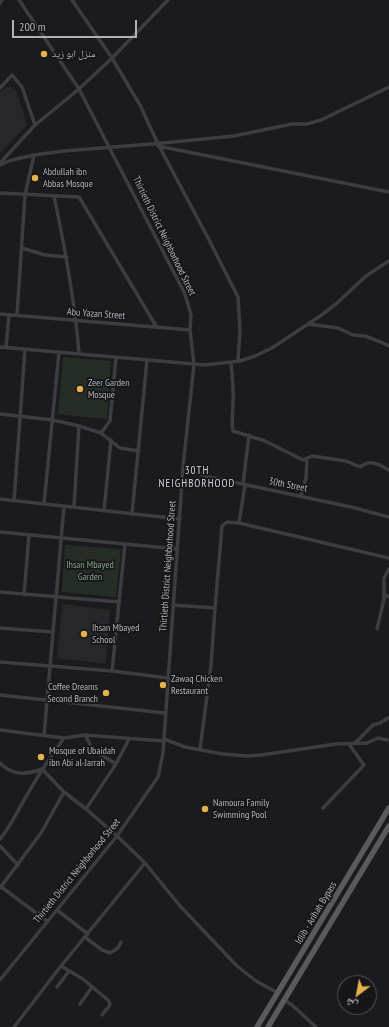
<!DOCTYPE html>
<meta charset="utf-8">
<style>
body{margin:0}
#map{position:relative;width:389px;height:1027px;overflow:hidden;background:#1b1b1d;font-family:"PT Sans Narrow","Noto Naskh Arabic",sans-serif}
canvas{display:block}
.north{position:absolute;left:337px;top:975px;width:40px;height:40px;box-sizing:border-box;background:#161618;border:1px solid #535459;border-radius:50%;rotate:212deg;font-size:11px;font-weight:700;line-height:16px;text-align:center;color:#aeb2bb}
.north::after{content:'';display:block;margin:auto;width:14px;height:18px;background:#e4b14b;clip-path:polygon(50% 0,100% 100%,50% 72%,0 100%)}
.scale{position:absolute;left:12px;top:20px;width:125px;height:18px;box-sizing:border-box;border:2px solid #aeb2bb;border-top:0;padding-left:5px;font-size:12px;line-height:14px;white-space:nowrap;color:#aeb2bb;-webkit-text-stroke:3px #161618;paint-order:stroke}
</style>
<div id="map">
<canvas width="389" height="1027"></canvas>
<div class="north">ش</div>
<div class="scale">200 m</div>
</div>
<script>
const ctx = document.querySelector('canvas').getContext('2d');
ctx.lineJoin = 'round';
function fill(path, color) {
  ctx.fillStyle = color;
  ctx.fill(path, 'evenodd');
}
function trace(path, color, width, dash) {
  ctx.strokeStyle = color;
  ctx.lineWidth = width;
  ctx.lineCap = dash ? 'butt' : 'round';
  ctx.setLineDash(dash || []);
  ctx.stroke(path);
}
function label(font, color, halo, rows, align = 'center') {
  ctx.font = font + ' "PT Sans Narrow","Noto Naskh Arabic",sans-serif';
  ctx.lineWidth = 3.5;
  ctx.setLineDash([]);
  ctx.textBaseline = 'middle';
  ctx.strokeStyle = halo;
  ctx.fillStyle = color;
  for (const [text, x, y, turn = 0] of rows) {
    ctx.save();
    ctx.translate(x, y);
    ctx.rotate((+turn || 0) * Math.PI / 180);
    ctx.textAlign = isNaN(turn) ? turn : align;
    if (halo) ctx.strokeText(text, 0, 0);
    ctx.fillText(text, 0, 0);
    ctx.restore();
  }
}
const built = new Path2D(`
 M11,87l5,3 11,35 -27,28v-61l4,-4z
 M62,604l48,6 -4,54 -49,-6z`);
const green = new Path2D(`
 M63,357l48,4 -4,58 -49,-5z
 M65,545l56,4 -5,48 -54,-5z`);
const street = new Path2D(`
 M72,0l40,58 28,47 18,39 49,92 31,61 2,34 -2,30
 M0,3l2,-3
 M0,88l12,-13 10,12 13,38
 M158,146l231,46
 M0,163l35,-38 44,-36 32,-30 57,-59
 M0,165l12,-5 22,-5 30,-4 99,-8 71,-7 58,-12h15l14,-4 68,-33
 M0,193l79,4 77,129
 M54,196c11,52 21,104 25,158
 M22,248l23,7 22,2
 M0,314l190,16
 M17,315l8,-120 9,-40
 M308,324l30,4 15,7 12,1 18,7 6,3
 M0,347l194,17 11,1 35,-4 15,-5 17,-8 51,-34 13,-10 30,-28 23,-15
 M6,347l3,-32
 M231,362c1,14 3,27 2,41 0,10 -2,18 0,28l32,10 38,19 9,-4 34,5 14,6c11,-8 18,-3 29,3
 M0,414l53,6 26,6 22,7 19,15 19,3
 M101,433l9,-12 6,-64
 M183,467l26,10 142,30 38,10
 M243,484l6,-49
 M245,485l-6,38 150,35
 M301,496l5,-18 1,-20
 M0,499l180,20
 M14,501l11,-152
 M44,504l15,-152
 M74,507l5,-81
 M104,511l7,-71
 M132,514l15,-154
 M0,532l177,17
 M0,592l119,10
 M384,594l5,3
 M24,595l5,-60
 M173,605l42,3
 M0,628l53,4
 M377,629l7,-30v-21l5,-9
 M0,662l112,9 56,7
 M112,671l13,-127
 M0,695l165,18
 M0,730l64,8 21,-3 79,6
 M44,735l20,-229
 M85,735l8,15 23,14
 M164,739l21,8 37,7 25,2 14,-1 75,-11 31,-1 11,-5 9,2
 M355,743l18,-18 7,-2 8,-5
 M200,749l11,-84 4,-57 7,-82 5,-4 12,1
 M0,763c13,13 26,12 42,6l22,23 22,17 31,27 28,27 35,43 57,60 19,15 22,12
 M323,808l41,-43 -15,-21
 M86,809l30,-45 13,-25
 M0,839c11,-13 18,-29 27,-44 11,-20 24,-39 37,-57
 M0,846l18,19
 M0,886l47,35
 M0,888l41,-55 23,-41
 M57,910l31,24
 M85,937l17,13 8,3 8,-5 3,-6
 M61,966l22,13 26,22 1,4 -8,10
 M0,980l117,-144 41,-59 5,-24 20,-286 11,-103 -4,-34 1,-15 -6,-21 -106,-205 -60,-89
 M57,987l12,-16
 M284,1000l8,5 24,22
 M80,1004l12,-17
 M14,1027l47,-61 84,-103`);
const primary = new Path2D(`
 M257,1027l132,-219
 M268,1027l121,-201`);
const markers = [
 [44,54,4,"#e4b14b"],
 [35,178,4,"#e4b14b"],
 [80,389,4,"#e4b14b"],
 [84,634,4,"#e4b14b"],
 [163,685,4,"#e4b14b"],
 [106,693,4,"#e4b14b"],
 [41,757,4,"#e4b14b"],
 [205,809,4,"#e4b14b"]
];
const poiNames = [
 ["منزل ابو زيد",52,54],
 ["Abdullah ibn",43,172],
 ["Abbas Mosque",43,184],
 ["Zeer Garden",88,383],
 ["Mosque",88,395],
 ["Ihsan Mbayed",92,628],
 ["School",92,640],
 ["Zawaq Chicken",171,679],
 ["Restaurant",171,691],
 ["Coffee Dreams",98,687,"right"],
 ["Second Branch",98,699,"right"],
 ["Mosque of Ubaidah",49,751],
 ["ibn Abi al-Jarrah",49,763],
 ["Namoura Family",213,803],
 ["Swimming Pool",213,815]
];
const streetNames = [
 ["Thirtieth District Neighborhood Street",164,236,64],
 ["Abu Yazan Street",96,314,4],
 ["30th Street",288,485,11],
 ["Thirtieth District Neighborhood Street",168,566,-86],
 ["Thirtieth District Neighborhood Street",77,871,-51],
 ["Idlib - Arihah Bypass",316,913,-59]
];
const parkNames = [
 ["Ihsan Mbayed",90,565],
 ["Garden",90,577]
];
const neighbourhoodNames = [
 ["30TH",197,471],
 ["NEIGHBORHOOD",197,484]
];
fill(built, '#27272a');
fill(green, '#252d26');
trace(street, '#3c3d41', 3.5);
trace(primary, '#585a60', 5.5);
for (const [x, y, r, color] of markers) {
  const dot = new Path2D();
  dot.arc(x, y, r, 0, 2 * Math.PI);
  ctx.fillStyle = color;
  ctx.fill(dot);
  trace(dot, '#161618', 1.5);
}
label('10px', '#aeb2bb', '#161618', poiNames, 'left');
label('10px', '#aeb2bb', '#161618', streetNames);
label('10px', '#87a489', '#161618', parkNames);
ctx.letterSpacing = '1px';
label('11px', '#cfd1d7', '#161618', neighbourhoodNames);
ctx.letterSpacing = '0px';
</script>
